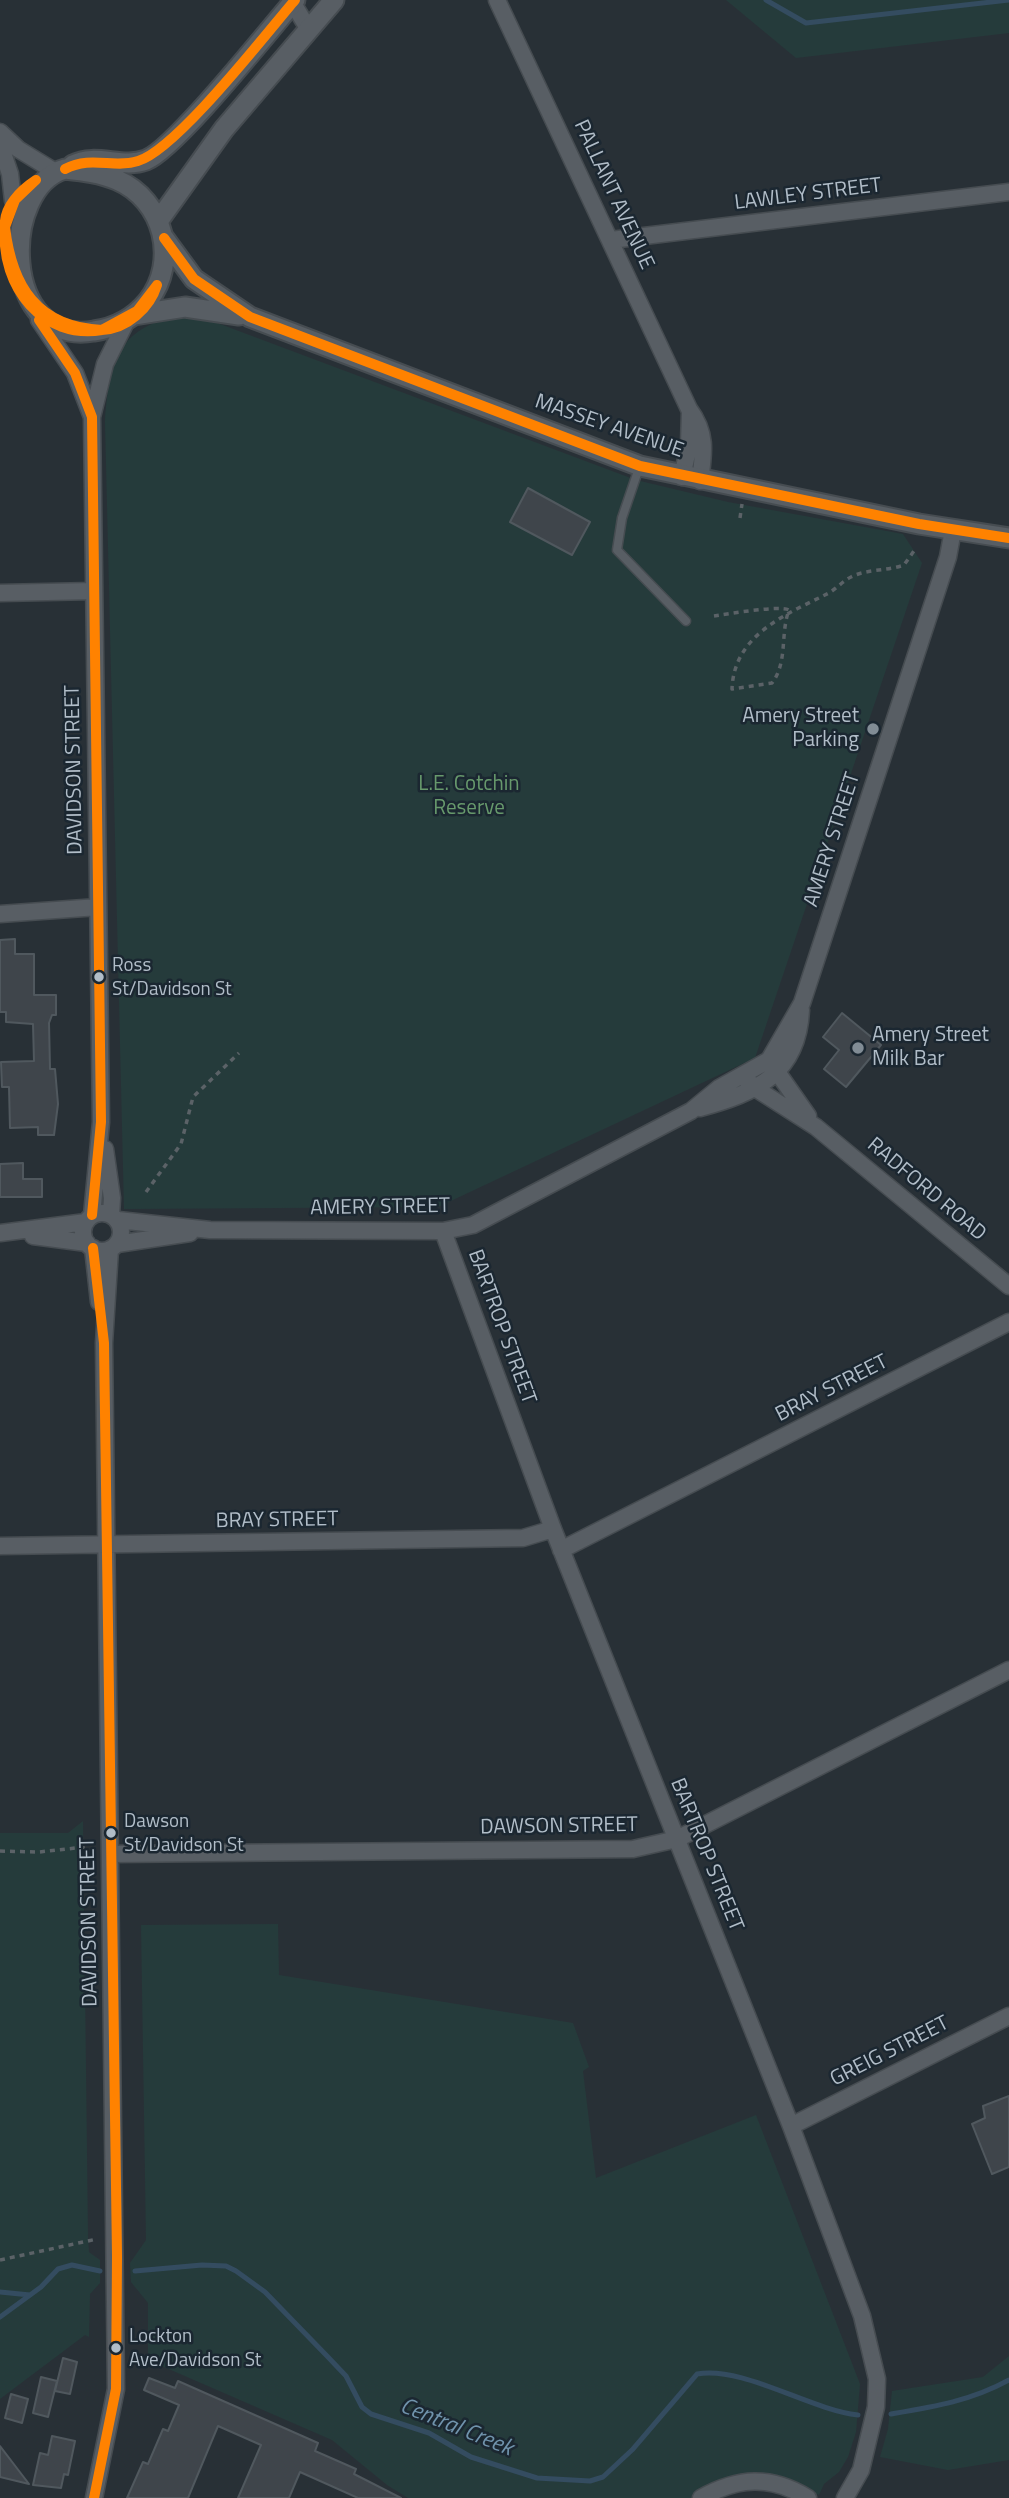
<!DOCTYPE html>
<style>
body{margin:0}
canvas{display:block;background:#283036}
</style>
<canvas width="1009" height="2498"></canvas>
<script>
const ctx = document.querySelector('canvas').getContext('2d');
ctx.lineJoin = 'round';
function fill(path, color) {
  ctx.fillStyle = color;
  ctx.fill(path, 'evenodd');
}
function trace(path, color, width, dash) {
  ctx.strokeStyle = color;
  ctx.lineWidth = width;
  ctx.lineCap = dash ? 'butt' : 'round';
  ctx.setLineDash(dash || []);
  ctx.stroke(path);
}
function label(font, color, halo, rows, align = 'center') {
  ctx.font = font + ' "Titillium Web",sans-serif';
  ctx.lineWidth = 5;
  ctx.setLineDash([]);
  ctx.textBaseline = 'middle';
  ctx.strokeStyle = halo;
  ctx.fillStyle = color;
  for (const [text, x, y, turn = 0] of rows) {
    ctx.save();
    ctx.translate(x, y);
    ctx.rotate((+turn || 0) * Math.PI / 180);
    ctx.textAlign = isNaN(turn) ? turn : align;
    if (halo) ctx.strokeText(text, 0, 0);
    ctx.fillText(text, 0, 0);
    ctx.restore();
  }
}
const green = new Path2D(`
 M726,0h283v33l-213,25z
 M173,317l31,2 16,5 416,156 92,22 175,32 19,29 -167,495 -317,149 -314,2 -19,-787c4,-54 9,-91 68,-105z
 M83,1821l5,415 1,16 11,8v23l-10,11 -1,43 -4,-2 -85,64v-566h68z
 M278,1924l1,51 294,48 16,44 -6,4 13,107 160,-63 104,269 -4,48 -8,25 -9,15 -15,12 -5,11c-11,-4 -19,-11 -29,-15 -34,-14 -69,-5 -97,18h-285l-21,-13 -55,-45 -184,-80v-57l-17,-21 -1,-19 16,-23 -5,-315z
 M1009,2356v104l-61,10 -68,-13 8,-28 4,-38 91,-14z`);
const stream = new Path2D(`
 M766,0l40,23 203,-23
 M135,2271l67,-6 24,1 10,5 29,21 62,64 19,20 16,31 9,7 58,19 42,24 66,21 53,3 13,-4 29,-27 65,-76c47,-8 111,35 161,41
 M0,2292l30,3
 M0,2317l41,-30 17,-18 14,-4 28,6
 M891,2414c42,-7 80,-13 118,-34`);
const building = new Path2D(`
 M528,488l62,34 -18,33 -62,-33z
 M15,939v15h19v41h22v20h-4l-3,8 1,46h5l3,35 -4,31h-16v-8l-28,1 -1,-41h-7l-1,-25 33,-1 -1,-37 -27,-2v-10h-6v-72z
 M842,1013l39,32 -35,42 -22,-18 15,-19 -16,-13z
 M23,1163v16h19v18h-42v-33z
 M1009,2096v71l-17,7 -20,-50 13,-6 -2,-12z
 M63,2358l14,4 -7,32 -15,-3z
 M41,2377l16,4 -9,36 -15,-4z
 M149,2378l26,10 3,-7 140,62 -3,8 41,18 -2,5 47,24h-43l-58,-26 -11,26h-51l23,-53 -43,-19 -30,72h-61l16,-36 5,2 15,-35 5,2 11,-26 -35,-15z
 M11,2394l17,5 -6,24 -17,-5z
 M52,2436l23,5 -7,34 -4,-1 -3,14 -28,-3 7,-32 8,2z
 M0,2446l29,38 -29,-7z`);
const path = new Path2D(`
 M740,518l2,-14
 M714,616c13,-2 67,-11 75,-6 -9,24 -1,52 -17,73l-40,6c2,-55 55,-75 97,-96 8,-5 14,-12 22,-16 15,-8 36,-6 53,-12l12,-17
 M146,1192l35,-48 12,-47 46,-44
 M0,1851l39,1 46,-5
 M0,2260l97,-21`);
const service = new Path2D(`
 M639,468l-17,50 -5,32 69,71`);
const minor = new Path2D(`
 M291,0l18,30
 M497,0l192,409c18,24 15,43 11,72
 M0,132l18,17 36,22
 M0,144l10,30 3,27
 M611,240l398,-48
 M39,320l36,53 17,44
 M682,477l7,-32 1,-34
 M0,593l94,-2
 M0,914l98,-7
 M773,1066l35,50
 M743,1076l12,12 61,39 193,159
 M700,1108c56,-15 98,-34 101,-98
 M105,1149l7,49 -1,17
 M83 1232a19 19 0 1 1 38 0a19 19 0 1 1-38 0Z
 M92,1215l9,-93 -9,-705 13,-53 22,-44
 M118,1220l92,10 233,1 30,-6 218,-114 28,-23 50,-28 33,-57 146,-446 5,-27
 M443,1231l110,298 238,597 71,190 15,63 -1,28 -15,63 -16,28
 M0,1233l86,-11
 M33,1236l54,7
 M117,1244l73,-11
 M93,1248l6,54
 M0,1546l523,-8 30,-9
 M561,1550l448,-228
 M110,1854l523,-5 44,-10 332,-169
 M791,2126l218,-110
 M94,2498l22,-109 -12,-1046 6,-94
 M701,2498c37,-21 70,-23 107,0`);
const tertiary = new Path2D(`
 M73,165c23,-12 49,4 73,-5 29,-11 123,-130 149,-160
 M65,169c18,2 36,4 52,11 47,20 62,81 31,121 -14,17 -33,27 -54,30 -94,16 -94,-144 -29,-162z
 M159,220l65,-91 110,-129
 M164,238l30,41 56,38 390,149 279,58 90,14
 M134,315l51,-8 54,8`);
const bus1 = new Path2D(`
 M65,169c27,-14 48,0 73,-8 38,-11 127,-126 157,-161
 M5,227c7,59 32,100 97,103
 M5,227c-5,61 39,113 97,103
 M5,227c-2,-20 16,-37 31,-47
 M5,227l10,-27 21,-20
 M164,238l30,41 56,38 390,149 279,58 90,14
 M39,320l36,53 17,44 9,705 -9,93
 M102,330c25,-1 48,-22 55,-45
 M102,330l35,-19 20,-26
 M93,1248l11,95 13,913 -1,133 -22,109`);
const markers = [
 [873,729,7,"#818c95"],
 [99,977,6,"#b1bdc8"],
 [858,1048,7,"#818c95"],
 [111,1833,6,"#b1bdc8"],
 [116,2348,6,"#b1bdc8"]
];
const busNames = [
 ["Ross",112,966],
 ["St/Davidson St",112,990],
 ["Dawson",124,1822],
 ["St/Davidson St",124,1846],
 ["Lockton",129,2337],
 ["Ave/Davidson St",129,2361]
];
const streetNames = [
 ["PALLANT AVENUE",613,195,65],
 ["LAWLEY STREET",808,195,-7],
 ["MASSEY AVENUE",609,427,19],
 ["DAVIDSON STREET",75,770,-91],
 ["AMERY STREET",833,840,-72],
 ["RADFORD ROAD",926,1190,40],
 ["AMERY STREET",380,1208,-1],
 ["BARTROP STREET",501,1327,70],
 ["BRAY STREET",832,1389,-27],
 ["BRAY STREET",277,1521,-1],
 ["DAWSON STREET",559,1827,-1],
 ["BARTROP STREET",706,1855,68],
 ["DAVIDSON STREET",90,1922,-91],
 ["GREIG STREET",890,2052,-27]
];
const poiNames = [
 ["Amery Street",859,717],
 ["Parking",859,741],
 ["Amery Street",872,1036,"left"],
 ["Milk Bar",872,1060,"left"]
];
const parkNames = [
 ["L.E. Cotchin",469,785],
 ["Reserve",469,809]
];
const waterNames = [
 ["Central Creek",456,2428,22]
];
fill(green, '#253b3b');
trace(stream, '#344c60', 5);
fill(building, '#3f454b');
trace(building, '#50585e', 2);
trace(service, '#464c51', 11);
trace(minor, '#464c51', 19);
trace(tertiary, '#464c51', 23);
trace(path, '#5b6267', 3.5, [5, 5]);
trace(service, '#585e64', 8);
trace(minor, '#585e64', 16);
trace(tertiary, '#585e64', 19);
trace(bus1, '#ff8200', 10);
for (const [x, y, r, color] of markers) {
  const dot = new Path2D();
  dot.arc(x, y, r, 0, 2 * Math.PI);
  ctx.fillStyle = color;
  ctx.fill(dot);
  trace(dot, '#1b2731', 2.5);
}
label('19px', '#b1bdc8', '#1b2731', busNames, 'left');
label('21px', '#b1bdc8', '#1b2731', streetNames);
label('21px', '#b1bdc8', '#1b2731', poiNames, 'right');
label('21px', '#67996c', '#1b2731', parkNames);
label('italic 23px', '#7093ac', '#1b2731', waterNames);
</script>
